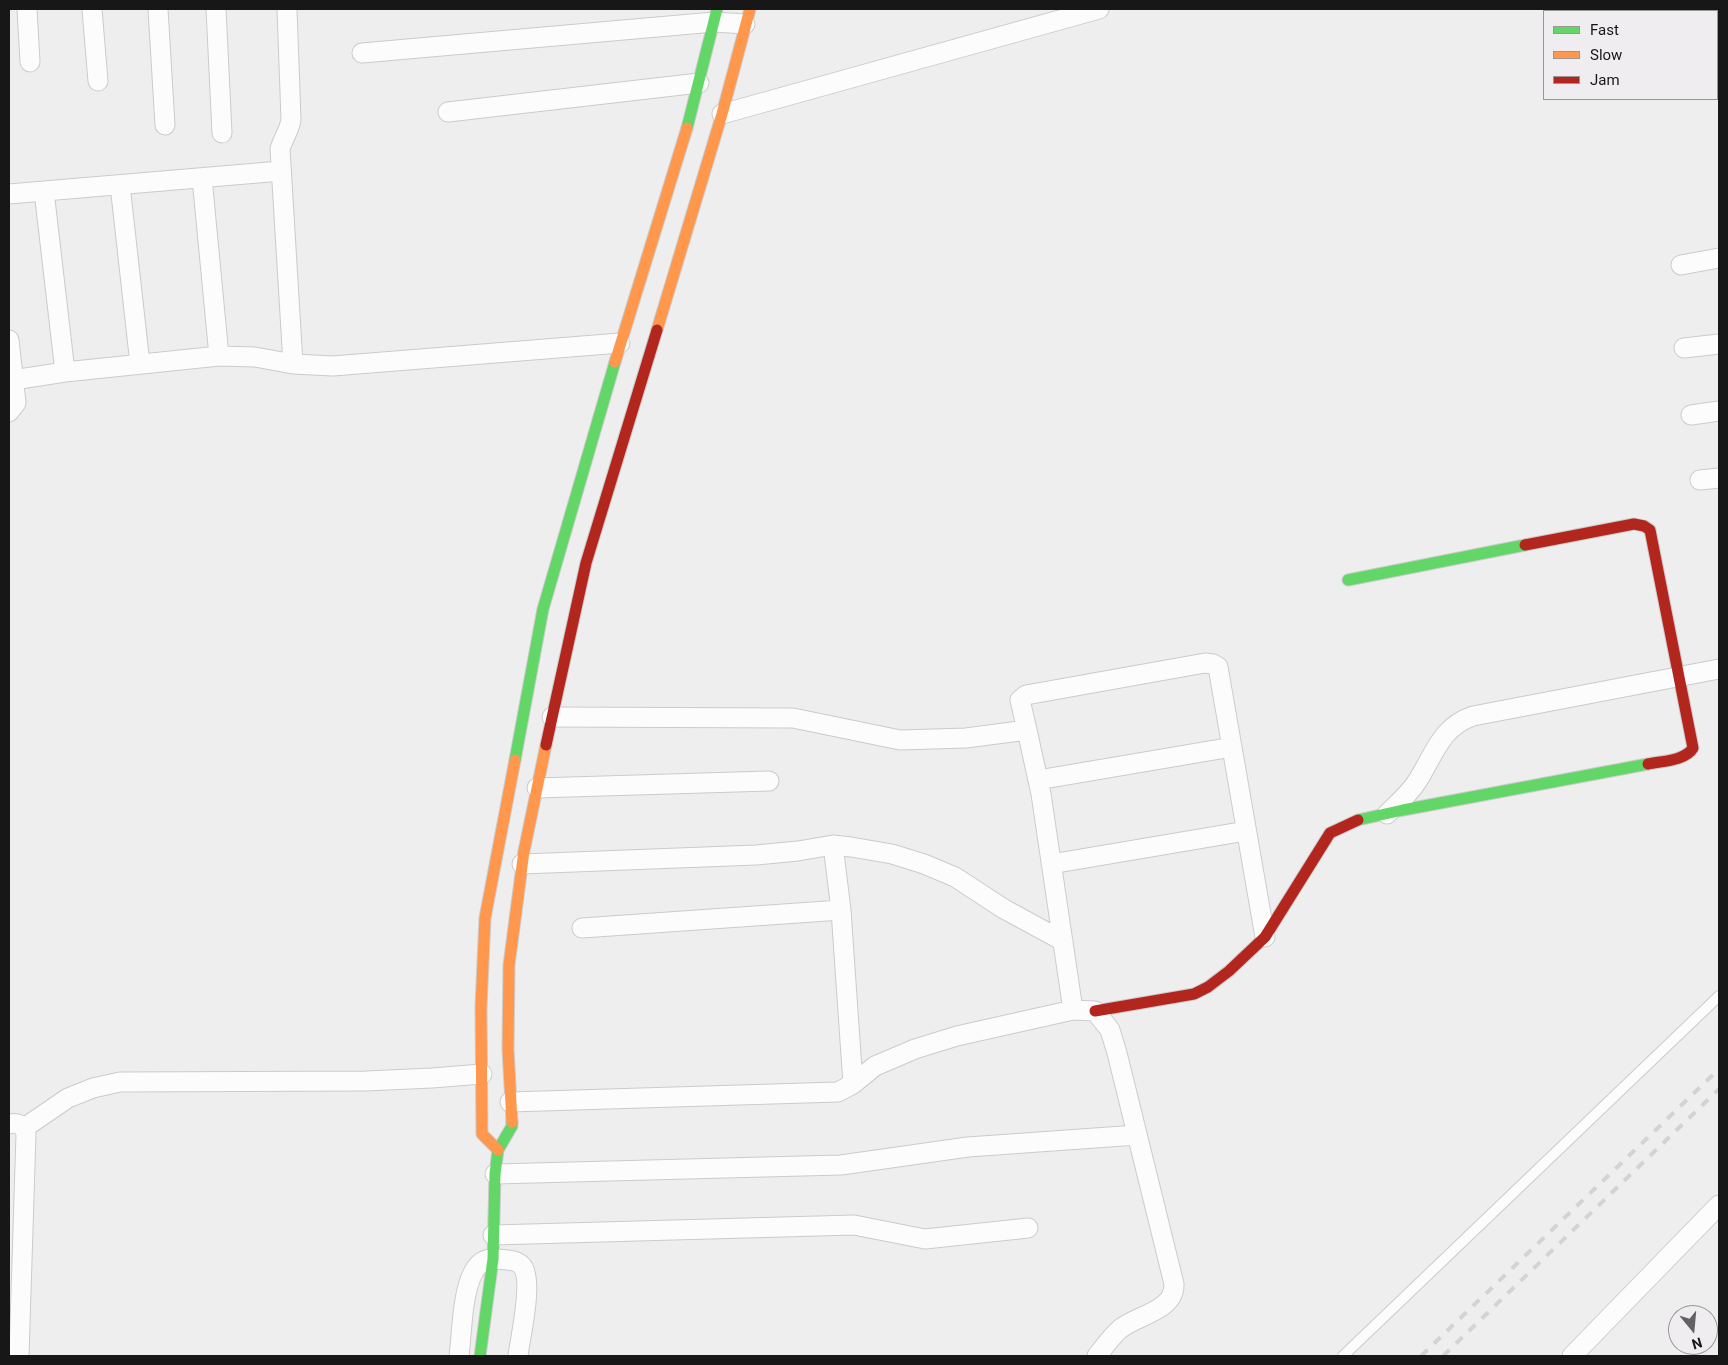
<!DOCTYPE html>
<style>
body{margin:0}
#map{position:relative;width:1728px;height:1365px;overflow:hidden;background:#efeeef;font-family:Roboto,sans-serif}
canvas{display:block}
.frame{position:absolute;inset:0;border:10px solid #181718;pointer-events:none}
.legend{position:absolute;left:1543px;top:10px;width:175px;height:90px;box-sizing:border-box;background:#efedf0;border:1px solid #99979a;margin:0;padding:6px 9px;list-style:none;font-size:15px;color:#181718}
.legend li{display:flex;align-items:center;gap:10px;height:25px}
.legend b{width:25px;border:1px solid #99979a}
.north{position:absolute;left:1668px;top:1305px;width:50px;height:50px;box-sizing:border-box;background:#efedf0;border:1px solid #99979a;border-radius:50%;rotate:163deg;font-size:14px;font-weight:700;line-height:20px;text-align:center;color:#181718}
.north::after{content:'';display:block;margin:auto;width:18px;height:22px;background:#636263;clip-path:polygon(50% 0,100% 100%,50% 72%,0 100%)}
</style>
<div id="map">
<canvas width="1728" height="1365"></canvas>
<div class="frame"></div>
<ul class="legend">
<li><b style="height:6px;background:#63d668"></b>Fast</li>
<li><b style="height:6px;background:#ff974d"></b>Slow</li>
<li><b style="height:6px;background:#b3261e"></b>Jam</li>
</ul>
<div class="north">N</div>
</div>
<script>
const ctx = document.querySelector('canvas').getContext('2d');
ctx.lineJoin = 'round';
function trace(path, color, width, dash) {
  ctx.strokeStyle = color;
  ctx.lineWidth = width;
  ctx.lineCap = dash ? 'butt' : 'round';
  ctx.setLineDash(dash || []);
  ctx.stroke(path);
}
const lane = new Path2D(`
 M1343,1356l376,-360`);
const street = new Path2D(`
 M27,9l3,53
 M92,9l6,72
 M158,9l7,116
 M216,9l6,124
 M287,9l4,111c-2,11 -8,19 -11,29l13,215
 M1717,43h2
 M362,53l352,-31 31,2
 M448,112l251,-29
 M722,114l377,-105
 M202,178l17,178
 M120,185l20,179
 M44,191l21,181
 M9,194l272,-23
 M1681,265l38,-7
 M9,340l7,63 -7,9
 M1684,348l35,-4
 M13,380l52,-8 154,-16 36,1 38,7 40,2 287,-23
 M1691,415l28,-4
 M1700,480l19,-2
 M552,717l241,1 107,22 66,-2 61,-8 14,64 32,216
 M1027,730l-7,-30 6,-5 179,-32 8,1 5,3 47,270
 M1038,780l194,-33
 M537,788l232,-7
 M1387,814c10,-10 22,-20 29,-31 18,-27 24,-56 57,-67l246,-47
 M833,845l8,65 12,174
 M522,864l234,-9 42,-4 35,-6 18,2 41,7 32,10 31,13 49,32 59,32
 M1051,864l195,-33
 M582,928l259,-18
 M510,1102l328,-10 15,-8 22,-18 40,-17 42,-13 116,-26 22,1 15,19 7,23 57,231c1,27 -37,31 -54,45 -9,8 -16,18 -23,27
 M9,1124c9,-2 15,1 17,10l-7,222
 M24,1128l44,-30 25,-10 27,-6 246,-1 66,-3 50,-4
 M495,1174l346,-9 127,-18 169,-12
 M493,1235l361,-10 71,14 103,-11
 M459,1356c3,-23 3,-62 14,-83 5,-10 13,-15 24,-14 8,1 20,0 25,7 12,14 -2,72 -4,90
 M1572,1356l147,-151`);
const fast = new Path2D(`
 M687,128l30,-119
 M1348,580l177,-35
 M515,760l28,-151 72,-247
 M1358,820l45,-10 245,-46
 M480,1356l13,-97 2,-85 3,-24 14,-24v-4`);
const slow = new Path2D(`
 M657,330l65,-216 28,-105
 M615,362l72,-234
 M512,1122l-4,-73 1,-84 15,-114 22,-106
 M498,1150l-16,-16 -1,-127 4,-89 30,-158`);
const jam = new Path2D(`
 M1525,545l109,-21 10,2 6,4 43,218c-8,13 -31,13 -45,16
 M546,745l40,-182 71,-233
 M1095,1011l99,-17 14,-7 21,-16 36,-34 65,-104 28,-13`);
const rail = new Path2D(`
 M1421,1356l298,-287
 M1443,1356l276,-267`);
trace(lane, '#cccbcc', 12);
trace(street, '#cccbcc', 21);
trace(fast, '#cccbcc', 13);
trace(slow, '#cccbcc', 13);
trace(jam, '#cccbcc', 13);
trace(lane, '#fdfcfd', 10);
trace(street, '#fdfcfd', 19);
trace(fast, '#63d668', 11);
trace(slow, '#ff974d', 11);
trace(jam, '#b3261e', 11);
trace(rail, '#d4d3d4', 4, [9, 9]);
</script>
